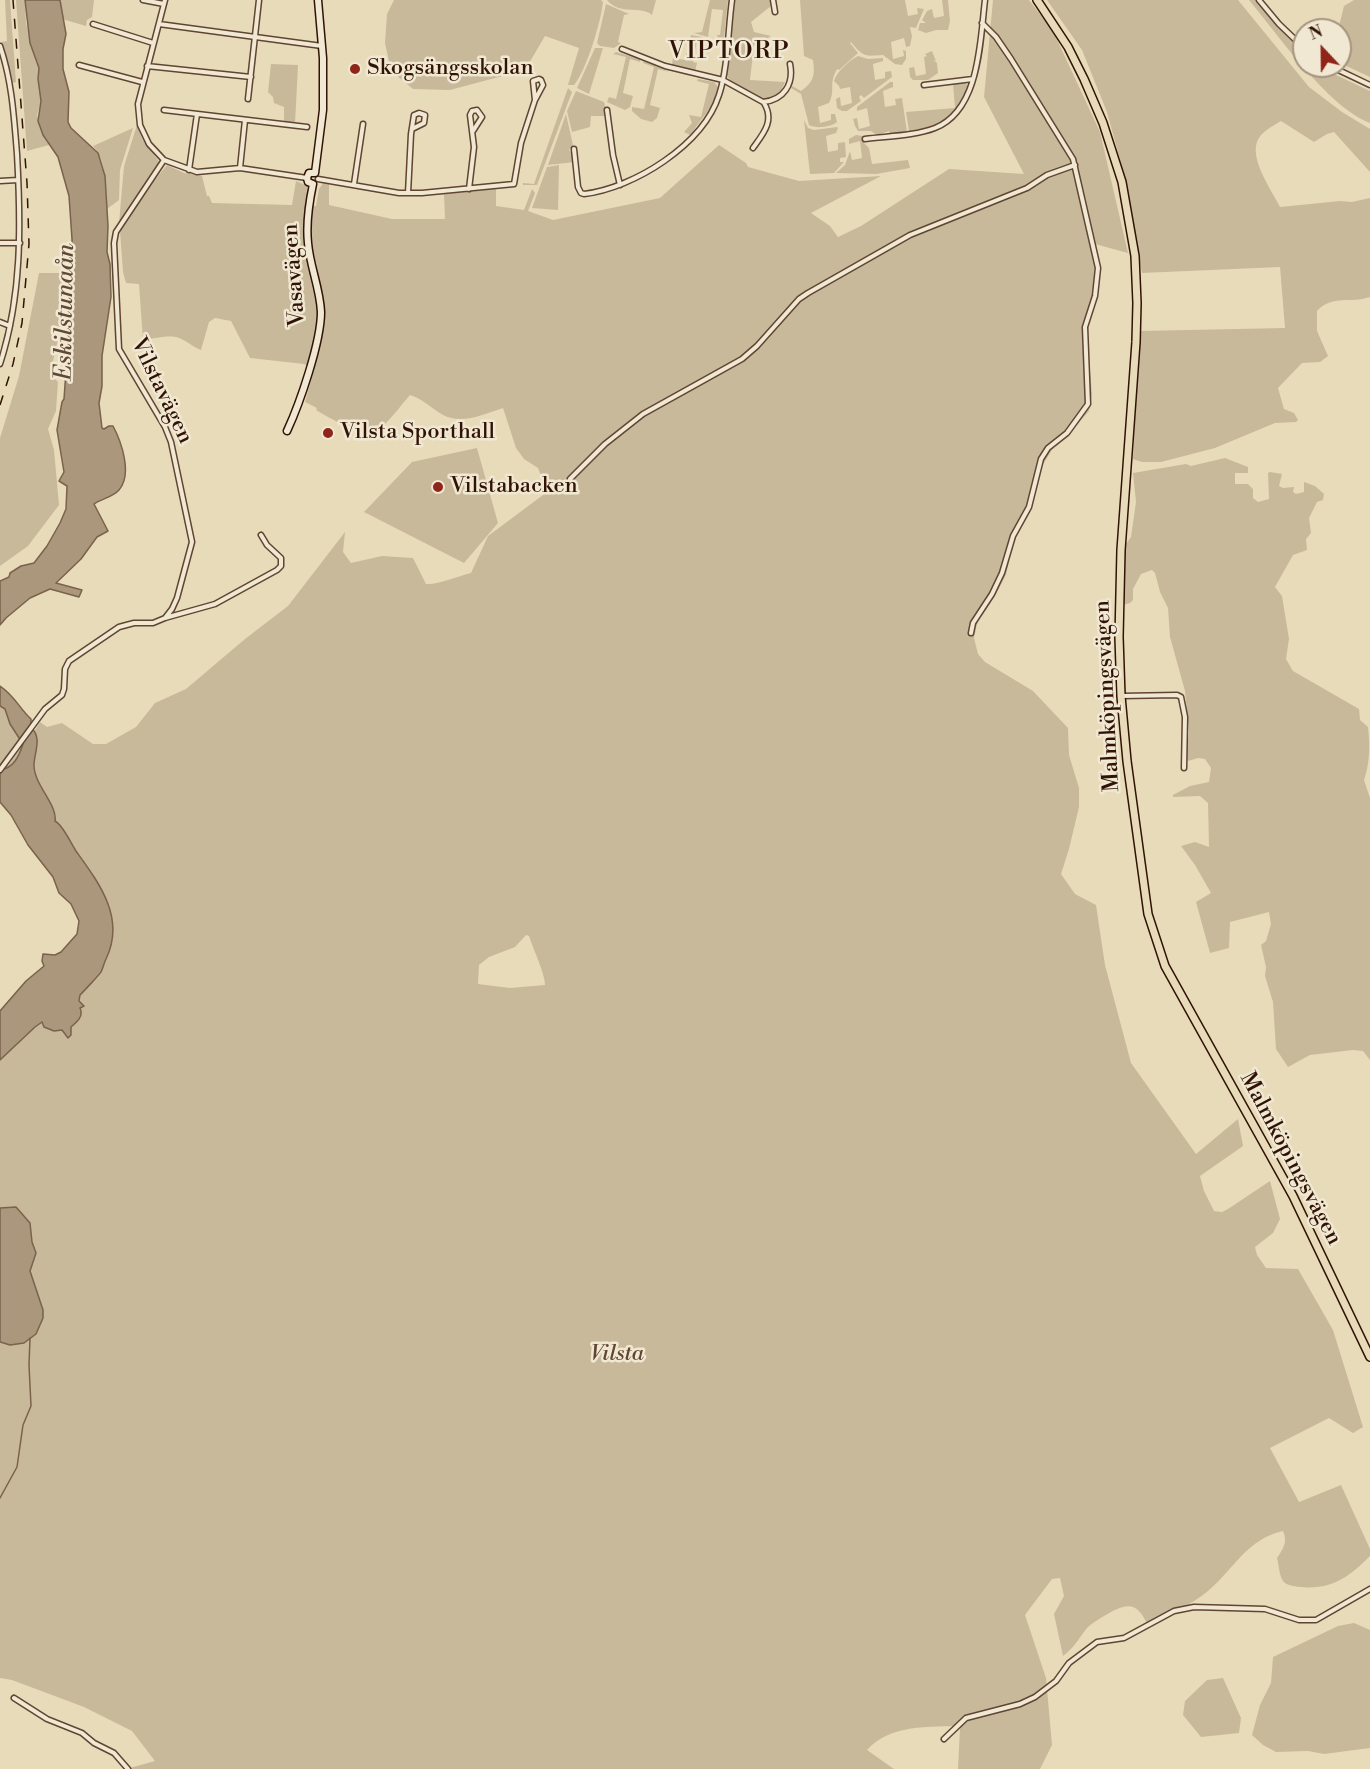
<!DOCTYPE html>
<meta charset="utf-8">
<style>
body{margin:0}
#map{position:relative;width:1370px;height:1769px;overflow:hidden;background:#e8dbba;font-family:"Libre Bodoni",serif}
canvas{display:block}
.north{position:absolute;left:1292px;top:18px;width:60px;height:60px;box-sizing:border-box;background:#f0e8d2;border:2px solid #a49380;border-radius:50%;rotate:338deg;font-size:16px;font-weight:700;line-height:24px;text-align:center;color:#311305}
.north::after{content:'';display:block;margin:auto;width:21px;height:27px;background:#8f2418;clip-path:polygon(50% 0,100% 100%,50% 72%,0 100%)}
</style>
<div id="map">
<canvas width="1370" height="1769"></canvas>
<div class="north">N</div>
</div>
<script>
const ctx = document.querySelector('canvas').getContext('2d');
ctx.lineJoin = 'round';
function fill(path, color) {
  ctx.fillStyle = color;
  ctx.fill(path, 'evenodd');
}
function trace(path, color, width, dash) {
  ctx.strokeStyle = color;
  ctx.lineWidth = width;
  ctx.lineCap = dash ? 'butt' : 'round';
  ctx.setLineDash(dash || []);
  ctx.stroke(path);
}
function label(font, color, halo, rows, align = 'center') {
  ctx.font = font + ' "Libre Bodoni",serif';
  ctx.lineWidth = 5;
  ctx.setLineDash([]);
  ctx.textBaseline = 'middle';
  ctx.strokeStyle = halo;
  ctx.fillStyle = color;
  for (const [text, x, y, turn = 0] of rows) {
    ctx.save();
    ctx.translate(x, y);
    ctx.rotate((+turn || 0) * Math.PI / 180);
    ctx.textAlign = isNaN(turn) ? turn : align;
    if (halo) ctx.strokeText(text, 0, 0);
    ctx.fillText(text, 0, 0);
    ctx.restore();
  }
}
const green = new Path2D(`
 M5,0h5l6,82 -3,1 -12,-41 6,-1z
 M16,0h9l1,23 10,39 3,6 -1,11 3,22 -4,14 6,20 6,10 -22,6z
 M60,0h34l-2,17 -5,3 -1,6 -24,-7z
 M394,0h207l2,2c-2,20 -17,69 -29,83h-6l11,-37 -34,-12 -20,34 -75,20 -37,-1 -22,-18 -6,-28 2,-29z
 M607,0h49l-4,15c-11,-10 -32,1 -45,-15z
 M710,0h18l-4,38h-6l-1,-3h3l3,-25 -11,-1 -4,28 -14,-4 8,-1z
 M733,0h37l1,6 -20,16 3,10 17,4 -17,10 -4,34 35,2c-12,33 -46,11 -60,-8z
 M800,0h105l3,16 10,-2 -1,-6 7,1 -8,19 -6,-1 2,9 -2,10 -4,1 -2,-9 -13,4 2,17 11,-3 -1,-6 3,1v8l-4,6 -7,-1 -12,-9c-18,1 -19,3 -32,-13l-1,1 8,10 -19,17 -2,-1c-9,16 -1,21 -8,34l-11,4 2,16 11,-3v-6h4l2,8c-6,5 -21,7 -28,3l-8,-31 -10,-6 1,-2 9,5c13,-9 14,-16 12,-31l-9,-4z
 M942,0h6l2,21 -2,9h-12l-10,3 -8,-3 2,-7h6l-4,-3 5,-9 5,-2 2,9 10,-2z
 M993,0h36l24,31 47,101 28,121 -33,-9 3,10 2,27 -13,52 5,61 -3,17 -21,24 -15,13 -12,20 -12,44 -15,28 -8,35 -10,19 -17,21 -5,23 4,16 7,8 48,29 35,37 1,27 10,33v19l-10,42 -8,25 14,20 21,11 9,60 26,98 65,91 42,-35 5,27 -43,30 4,15 10,20 8,1 6,-3 42,-28 10,38 -7,14 -18,14 2,8 9,13 32,1 35,61 30,97 -10,6 -24,-15 -59,30 29,54 42,-17 29,64v7c-21,21 -38,34 -70,31 -6,-1 -13,-1 -17,-6 -4,-6 -4,-16 -6,-23 6,-9 11,-16 6,-27 -36,8 -49,38 -75,60 -15,13 -41,24 -60,35 -11,-26 -22,-23 -44,-10 -6,4 -12,7 -16,11 -11,13 -11,18 -25,29l-9,-42 10,-18 -4,-18 -8,1 -27,36 21,63 6,67 -12,24h-82l2,-41 -3,-2c-32,1 -67,-1 -90,24l27,19h-768l29,-8 -23,-30 -48,-24 -72,-27 -12,-2v-648l104,-82 -104,-156v-95l30,41 10,-16 7,5 15,-4 31,21h13l30,-17 19,-24 31,-14 59,-50 43,-33 57,-74 -2,20 8,11 31,-7 31,2 13,26c12,1 32,-8 45,-11l17,-37 59,-44 -9,-24 -14,-9 -8,-11 -13,-40c-18,6 -42,17 -60,7 -12,-7 -20,-16 -33,-20 -9,10 -22,29 -33,35 -13,9 -49,-13 -61,-20l1,-2 -12,-6 9,-33 -10,-5 -54,-6 -19,-37 -16,-3 -6,4 -8,28c-8,-3 -14,-9 -22,-12 -10,-4 -26,1 -36,2l-4,-56 -13,-1 -3,-11 -3,-41 29,-44 18,-22 17,8 18,3 5,20h2l3,7 80,2 4,-24 11,5 -1,19 10,1 3,-17 5,-7 5,1v22l63,14h53l-1,-25 52,-5v17l28,4 8,-21 3,4 -7,18 25,9 107,-22 59,-53 27,18 2,4 51,14 82,-5 -70,37 19,13 8,11 23,-11 88,-57 75,5 -40,-77zM526,935l3,1c4,13 16,37 16,49l-35,3 -32,-4 1,-19 10,-8 26,-10z
 M1047,0h191l71,87 33,25 28,17v43l-36,-40 -7,2 -13,8 -33,-21c-8,5 -17,9 -22,17 -12,18 12,51 21,69l60,-6 12,1 18,-4v99c-20,7 -37,-3 -53,14v20l11,25 -8,6 -18,1 -24,25 6,21 10,4 4,7 -2,2 -21,1 -60,25 -54,14h-19l-9,-3 6,-128 146,-3 -5,-61 -138,6 -21,-110 -14,-51 -25,-62z
 M1249,0h7l48,53v13h13l53,25v32c-43,-17 -91,-87 -121,-123z
 M1354,0h16v77l-30,-14v-33h-2l6,-24z
 M606,4l23,10 -5,1 -6,27 3,1 -7,5 -14,-2 -3,-3z
 M691,35l11,2v4l-5,-1 -4,22 4,1 -2,9 -22,-6 -1,-2 1,-6 12,2z
 M595,48h8l-14,46 -12,-6z
 M932,51l4,10 -3,-1 4,3 1,10 -10,7h-15l-3,-3 -1,-9 5,-1 2,9 10,-2 -2,-17 3,-1 -2,-2z
 M616,52l24,7v3l-10,-3 -7,34 10,3 -3,11 -5,3 -18,-8 2,-5 7,2 10,-42 -13,-3z
 M858,56l10,3 15,-1v3l-10,3 2,16 10,-2v-6l6,-1 1,6 -28,21 -3,-3 -2,2 2,4 -14,10h-5l-5,-3 -1,-9 4,-2 1,9 11,-3 -2,-16 -10,2 -1,-3 -5,-5c3,-10 15,-20 24,-25z
 M644,61l25,11 -11,-3 -8,36 10,3 -3,10 -5,4 -11,-3 -9,-8v-4l12,2 10,-42 -11,-4z
 M271,64l27,1 -3,59 -11,-2v-15l-10,-4 -1,-6 -5,-5z
 M698,79l16,3 4,5 -5,17 -23,31 -6,-3 8,-9 -3,-8 12,2 8,-33 -12,-3z
 M890,82h3v5l-10,4 2,16 11,-2 -1,-6 7,-1 5,34 -17,2 -1,-3 -12,4 -6,-4h-13l-3,-5 -2,-7 4,-1 2,11 11,-3 -3,-18 -10,3v-4z
 M964,82l4,4c-10,29 -29,42 -59,45l-3,-19 49,-4 -2,-24z
 M568,88l4,4 -35,93h-14v-2l11,1z
 M576,91l28,11 2,8 -1,6h-14l-1,11 -18,5 -5,-21z
 M566,114l7,31 -4,5 5,6 1,6 -27,3z
 M804,120l4,8 6,2 23,-3 1,1 -2,5 -10,3 2,16 10,-2v-7l7,-1 1,15 -6,1v4h4l-10,11 -24,1z
 M137,125l5,14 18,24 -41,60 5,-57z
 M133,128l-13,42 -1,30 -12,9c-1,-20 0,-47 -14,-63z
 M856,135l7,1 1,7 5,5 3,16 36,-4 2,8 -34,6 -40,-1 9,-8 5,-14 2,9 10,-2 -2,-17 -11,3v-5z
 M559,165l-1,45 -26,-2 15,-41z
 M39,273h25l-5,62 -7,30 1,12 5,5 -2,29 -8,18 6,21 5,55 -31,41 -28,20v-128l19,-62z
 M477,448l21,75 -34,40 -100,-51 48,-50z
 M1225,458l23,9v6h-13v11h13l5,5v9l5,4 11,-3 -1,-26 2,-1 12,2 -3,12 4,2 11,-1 -1,5 3,2 8,-2v-10l11,4 9,8 -1,6 -6,2 -8,16 2,15 -5,6 1,11 -14,5 -18,32 7,9 7,43 -3,20 7,12 66,38 1,11 8,7c2,18 2,36 -4,53l6,18v262l-7,-9 -10,-1 -43,5 -22,12 -12,-18 -3,-47 -8,-26 1,-9 -5,-22 5,-4 5,-17 -2,-12 -39,10 -1,26 -19,5 -14,-51 15,-9 -16,-28 -14,-19 14,-4 14,5 -1,-44 -8,-7 -27,1v-2l17,-9 19,-4 2,-14 -6,-9 -7,-1 -10,3 -2,-4 3,-25 -4,-41 -15,-54 -2,-29 -8,-16 -5,-19 -3,-3 -11,4 -8,15v11l-3,3 -7,2 1,-58 7,-10 5,-35 -3,-29 53,-9 5,2z
 M1354,1623l16,7v118l-46,6 -16,-3 -32,1 -13,-7 -11,-10 8,-30 11,-22 2,-26 65,-31z
 M1223,1678l18,40 -2,15 -38,4 -18,-22 2,-14 22,-21z`);
const water = new Path2D(`
 M25,0h35l6,34 -3,15v20l6,23 -1,30 3,6 27,25 7,23 3,50 -1,26 3,12 1,33 -9,59v30l-3,17 3,25 2,1 5,-3h4c8,15 20,48 6,64 -6,7 -18,9 -25,14l14,27 -11,6 -16,22 -25,24 26,7 -3,7 -29,-8 -20,9 -24,20 -6,7v-44l9,-4 1,-4 11,-7 13,-3 13,-17 13,-23 6,-14 1,-23 -8,-5 5,-9 -7,-42 5,-28 2,-3 8,-113v-47l-3,-43 -11,-39 -15,-22 -5,-14 3,-20 -3,-22 1,-11 -9,-25z
 M0,686c15,10 19,22 31,33v8c11,11 4,23 3,37 -1,20 24,41 21,57 8,4 15,21 21,30 23,32 50,67 30,108 -2,4 -3,9 -5,13 -1,2 -18,20 -21,23l-1,6 5,5 -4,2c4,8 -3,14 -9,19v8l-3,3 -6,-8 -8,1 -10,-4 -2,-5 -7,5 -35,33v-49l26,-30 18,-15 -2,-5 1,-7 12,1 6,-3 16,-18 2,-13 -8,-17 -12,-11 -6,-16 -25,-32 -17,-30 -11,-13v-32c14,-2 19,-14 23,-26l-13,-20 -5,-15 -5,-3z
 M16,1207l14,16 2,19 4,11 -6,18 13,39v8l-7,16 -12,9 -14,2 -10,-3v-134z`);
const stream = new Path2D(`
 M0,1498l17,-31 6,-42 8,-19 -2,-41 1,-27`);
const street = new Path2D(`
 M143,0l21,4
 M165,0l-27,104 2,21 9,19 15,16 33,12 43,-4 67,10
 M773,0l2,12
 M1259,0l20,24 25,24
 M93,24l60,19
 M159,24l163,22
 M0,46c12,35 14,71 17,108 4,71 5,142 -17,210
 M622,49l43,17 58,14 40,22c21,-2 31,-18 27,-38
 M79,65l63,17
 M147,66l104,11
 M1330,66l40,19
 M924,85l49,-6
 M248,99l11,-99
 M164,110l143,17
 M607,110l6,45 7,30
 M865,139c23,-3 49,-3 70,-11 45,-18 45,-87 50,-128
 M753,148c10,-14 22,-27 11,-45
 M574,149l4,38 3,6 3,1c50,-6 119,-49 135,-99 9,-27 9,-66 13,-95
 M240,168l5,-48
 M189,170l8,-56
 M318,179l81,14h23l92,-9 7,-41 14,-43 -2,-19 6,-2 2,1 2,5 -8,15
 M0,181l18,-1
 M354,184l9,-60
 M469,189l5,-42 -4,-32 2,-4 5,-1 5,7 -9,14
 M408,193l3,-59 3,-19 5,-2 6,2 -1,8 -12,6
 M0,243h20
 M0,322l10,4
 M570,479l35,-35 38,-30 99,-55 15,-13 42,-47 9,-6 102,-58 117,-47 20,-13 28,-10
 M165,618l50,-14 62,-34 4,-4v-8l-14,-13 -6,-10
 M971,633l2,-10 19,-29 10,-21 11,-37 16,-29 12,-48 7,-11 19,-15 21,-29 -3,-77 10,-31 3,-28 -25,-109 -62,-100 -15,-22 -14,-14
 M1122,696l55,-1 4,2 4,20 -1,51
 M0,770l45,-61 17,-14 2,-6 1,-20 4,-8 50,-34 15,-4h19l12,-5 7,-9 5,-11 15,-56 -21,-100 -6,-15 -46,-78 -5,-106 2,-11 48,-72
 M14,1698l33,21 35,14 12,10 20,10 14,16
 M944,1739l22,-21 54,-14 15,-7 21,-16 13,-18 28,-21 27,-4 50,-27 20,-4 71,2 34,11h17l54,-31`);
const secondary = new Path2D(`
 M315,173l8,-63v-52l-5,-58
 M313,184l-5,-2 -1,-4 2,-5h6
 M287,431c13,-28 34,-89 34,-119 -1,-24 -11,-45 -13,-69 -2,-19 1,-40 5,-59`);
const primary = new Path2D(`
 M1037,0l31,47 16,32 19,44 19,59 13,74 2,47 -1,39 -15,208 -2,87 2,59 6,65 21,153 17,52 128,230 77,161`);
const rail = new Path2D(`
 M0,405l13,-41 9,-41 7,-79 -2,-61 -14,-183`);
const markers = [
 [355,69,6,"#8f2418"],
 [328,433,6,"#8f2418"],
 [438,487,6,"#8f2418"]
];
const poiNames = [
 ["Skogsängsskolan",367,69],
 ["Vilsta Sporthall",340,433],
 ["Vilstabacken",450,487]
];
const streetNames = [
 ["Vasavägen",295,275,-94],
 ["Vilstavägen",161,391,64],
 ["Malmköpingsvägen",1108,696,-93],
 ["Malmköpingsvägen",1290,1159,62]
];
const parkNames = [
 ["Vilsta",617,1355]
];
const neighbourhoodNames = [
 ["VIPTORP",729,52]
];
const waterNames = [
 ["Eskilstunaån",66,312,-89]
];
fill(green, '#c9b99b');
fill(water, '#aa977c');
trace(water, '#7a624c', 1.5);
trace(stream, '#7a624c', 1.5);
trace(street, '#5f4532', 7);
trace(secondary, '#311305', 9);
trace(primary, '#311305', 10);
trace(street, '#f0e8d2', 4);
trace(secondary, '#f0e8d2', 6);
trace(primary, '#e8dbba', 7);
trace(rail, '#311305', 1.5, [10, 10]);
for (const [x, y, r, color] of markers) {
  const dot = new Path2D();
  dot.arc(x, y, r, 0, 2 * Math.PI);
  ctx.fillStyle = color;
  ctx.fill(dot);
  trace(dot, '#f0e8d2', 2);
}
label('22px', '#311305', '#f0e8d2', poiNames, 'left');
label('22px', '#311305', '#f0e8d2', streetNames);
label('italic 22px', '#5f4532', '#f0e8d2', parkNames);
ctx.letterSpacing = '1.5px';
label('24px', '#311305', '#f0e8d2', neighbourhoodNames);
ctx.letterSpacing = '0px';
label('italic 24px', '#614835', '#f0e8d2', waterNames);
</script>
